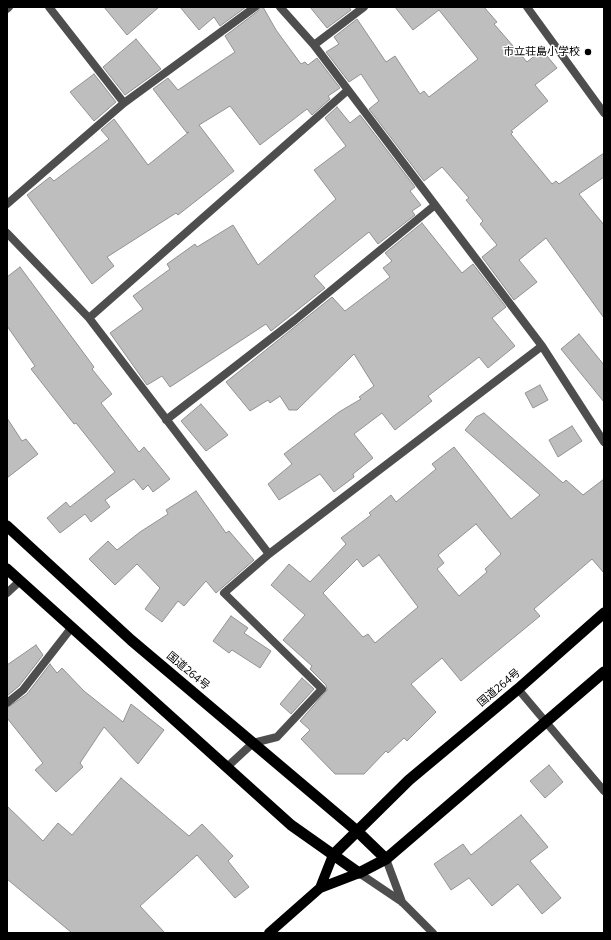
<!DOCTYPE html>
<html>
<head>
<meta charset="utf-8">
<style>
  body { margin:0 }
  #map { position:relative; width:611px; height:940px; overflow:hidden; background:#fff; font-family:"Open Sans",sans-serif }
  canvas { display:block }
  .frame { position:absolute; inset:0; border:8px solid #000; pointer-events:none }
</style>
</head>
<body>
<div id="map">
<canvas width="611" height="940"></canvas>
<div class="frame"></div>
</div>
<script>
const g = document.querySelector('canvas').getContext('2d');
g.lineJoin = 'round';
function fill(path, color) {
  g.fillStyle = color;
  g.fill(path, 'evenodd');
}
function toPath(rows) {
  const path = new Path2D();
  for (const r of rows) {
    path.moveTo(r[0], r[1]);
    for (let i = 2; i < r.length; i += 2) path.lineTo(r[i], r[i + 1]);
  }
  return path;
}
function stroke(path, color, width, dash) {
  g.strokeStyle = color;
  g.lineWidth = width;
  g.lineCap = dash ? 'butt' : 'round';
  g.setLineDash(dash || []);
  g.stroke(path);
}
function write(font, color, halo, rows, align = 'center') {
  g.font = font + ' "Open Sans","Noto Sans JP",sans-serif';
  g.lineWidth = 3;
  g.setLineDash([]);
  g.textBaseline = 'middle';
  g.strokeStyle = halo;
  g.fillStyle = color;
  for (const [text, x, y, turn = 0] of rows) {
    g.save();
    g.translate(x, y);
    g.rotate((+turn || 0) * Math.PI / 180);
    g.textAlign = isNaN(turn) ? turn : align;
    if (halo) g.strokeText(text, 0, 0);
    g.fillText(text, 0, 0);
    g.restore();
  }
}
const building = toPath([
  [104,7,159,7,127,35,104,7],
  [180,7,246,7,220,26,214,17,199,30,180,7],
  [260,7,263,7,276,30,301,64,305,62,308,65,317,58,340,88,328,96,330,99,312,115,307,109,260,145,230,106,199,125,234,171,178,215,176,213,107,257,114,266,92,284,27,195,50,177,54,181,109,139,101,130,114,119,148,165,189,132,187,133,153,89,168,78,178,90,235,52,225,36,258,11,260,7],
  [310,7,349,7,351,10,327,28,310,7],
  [395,7,484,7,497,22,494,24,527,62,542,50,557,68,535,85,548,101,511,131,513,132,511,134,552,184,556,181,559,184,604,153,604,177,579,194,604,225,604,318,546,238,519,260,537,282,514,300,482,257,497,245,480,224,483,221,466,200,469,198,442,167,424,181,369,109,379,101,361,74,349,82,326,52,339,44,334,37,357,19,386,62,395,56,420,94,424,91,429,97,478,59,439,10,413,30,395,7],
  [136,39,161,69,125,95,103,67,136,39],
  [94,74,116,102,94,121,70,92,94,74],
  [337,107,350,123,360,115,415,187,410,191,421,205,412,211,415,215,378,244,369,232,314,276,325,288,271,331,266,324,170,387,162,376,147,385,110,333,143,309,133,296,170,269,167,264,195,244,197,247,233,225,258,265,336,199,314,170,346,146,325,118,337,107],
  [422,223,462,273,473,264,506,307,492,318,515,346,488,368,479,357,428,396,432,401,395,430,382,413,354,434,373,458,353,474,354,477,334,492,320,474,279,500,268,484,292,464,284,454,339,412,361,399,359,397,374,386,354,354,297,410,289,410,280,396,270,403,268,400,250,411,226,382,332,297,345,311,390,277,383,268,392,261,385,253,422,223],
  [20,267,94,367,92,369,112,394,101,403,139,452,144,447,170,479,153,492,148,485,143,490,134,479,105,500,110,507,91,522,85,514,60,533,47,518,66,502,70,507,115,472,76,423,74,424,31,369,35,366,7,326,7,277,20,267],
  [579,334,604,365,604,402,561,349,579,334],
  [540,385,548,400,533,408,525,393,540,385],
  [201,404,228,435,206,451,181,421,201,404],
  [484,413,563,483,566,480,583,495,604,479,604,573,592,559,534,609,540,616,461,681,442,658,411,684,436,712,407,741,404,738,388,753,386,751,364,774,335,774,301,739,310,730,300,721,327,690,326,685,310,669,312,666,283,640,305,615,271,585,289,564,310,582,346,544,341,538,371,515,369,513,391,495,396,502,436,469,432,464,454,447,511,519,540,495,465,430,476,417,484,413],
  [476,524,501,554,485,569,487,572,459,596,437,569,444,563,438,555,476,524],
  [379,555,418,607,375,643,368,634,363,637,323,593,357,559,363,567,379,555],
  [7,418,22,441,26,439,38,454,7,478,7,418],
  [572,426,582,441,558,457,549,440,572,426],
  [196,491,226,533,229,531,254,560,216,593,206,581,184,606,178,601,162,622,145,609,160,588,137,564,115,585,89,559,108,541,117,550,140,532,168,514,166,510,196,491],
  [231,616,248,628,244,633,271,651,260,668,232,650,229,653,213,641,231,616],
  [36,645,43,655,19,686,7,696,7,665,36,645],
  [50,664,57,673,62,668,84,691,123,722,131,704,164,730,138,764,104,727,80,763,83,767,56,792,35,770,43,763,7,718,7,708,27,694,50,664],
  [302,678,314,689,291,714,280,704,302,678],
  [549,765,563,782,545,798,530,781,549,765],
  [121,778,189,836,202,824,233,856,228,861,249,887,235,898,197,855,140,906,165,933,72,933,7,879,7,806,43,841,58,823,72,835,121,778],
  [521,815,548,847,530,861,561,898,542,914,518,884,492,906,469,878,451,890,434,864,463,844,471,855,521,815]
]);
fill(building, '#bebebe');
stroke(building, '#929292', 1);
stroke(toPath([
  [49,7,124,103],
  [280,7,314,45,542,346,604,442],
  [527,7,604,113],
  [314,45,364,7],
  [7,204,124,103,255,7],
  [7,233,89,318,269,554],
  [89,318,348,90],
  [166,420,295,320,435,205],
  [7,593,20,581],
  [518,689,604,791],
  [7,703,23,690,72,627],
  [227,767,253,743,277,737,322,689,224,593,269,554,542,346]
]), '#4e4e4e', 8);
stroke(toPath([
  [7,9,9,7],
  [386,859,402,902],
  [359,873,402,902,433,933]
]), '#4e4e4e', 8);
stroke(toPath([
  [320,888,333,855],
  [269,933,320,888,359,873]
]), '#000', 10);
stroke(toPath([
  [7,526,131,640,357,831,386,859],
  [7,569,291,825,359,873,386,859,604,672],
  [333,855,409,780,518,689,604,613]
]), '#000', 11);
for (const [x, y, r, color] of [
  [588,52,4,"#000"]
]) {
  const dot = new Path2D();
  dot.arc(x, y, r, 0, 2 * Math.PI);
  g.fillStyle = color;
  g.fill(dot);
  stroke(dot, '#fff', 1.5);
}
write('11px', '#000', '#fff', [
  ["市立荘島小学校",580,52]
], 'right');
write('11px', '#000', '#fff', [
  ["国道264号",188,671,40],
  ["国道264号",499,688,-40]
]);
</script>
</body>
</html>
